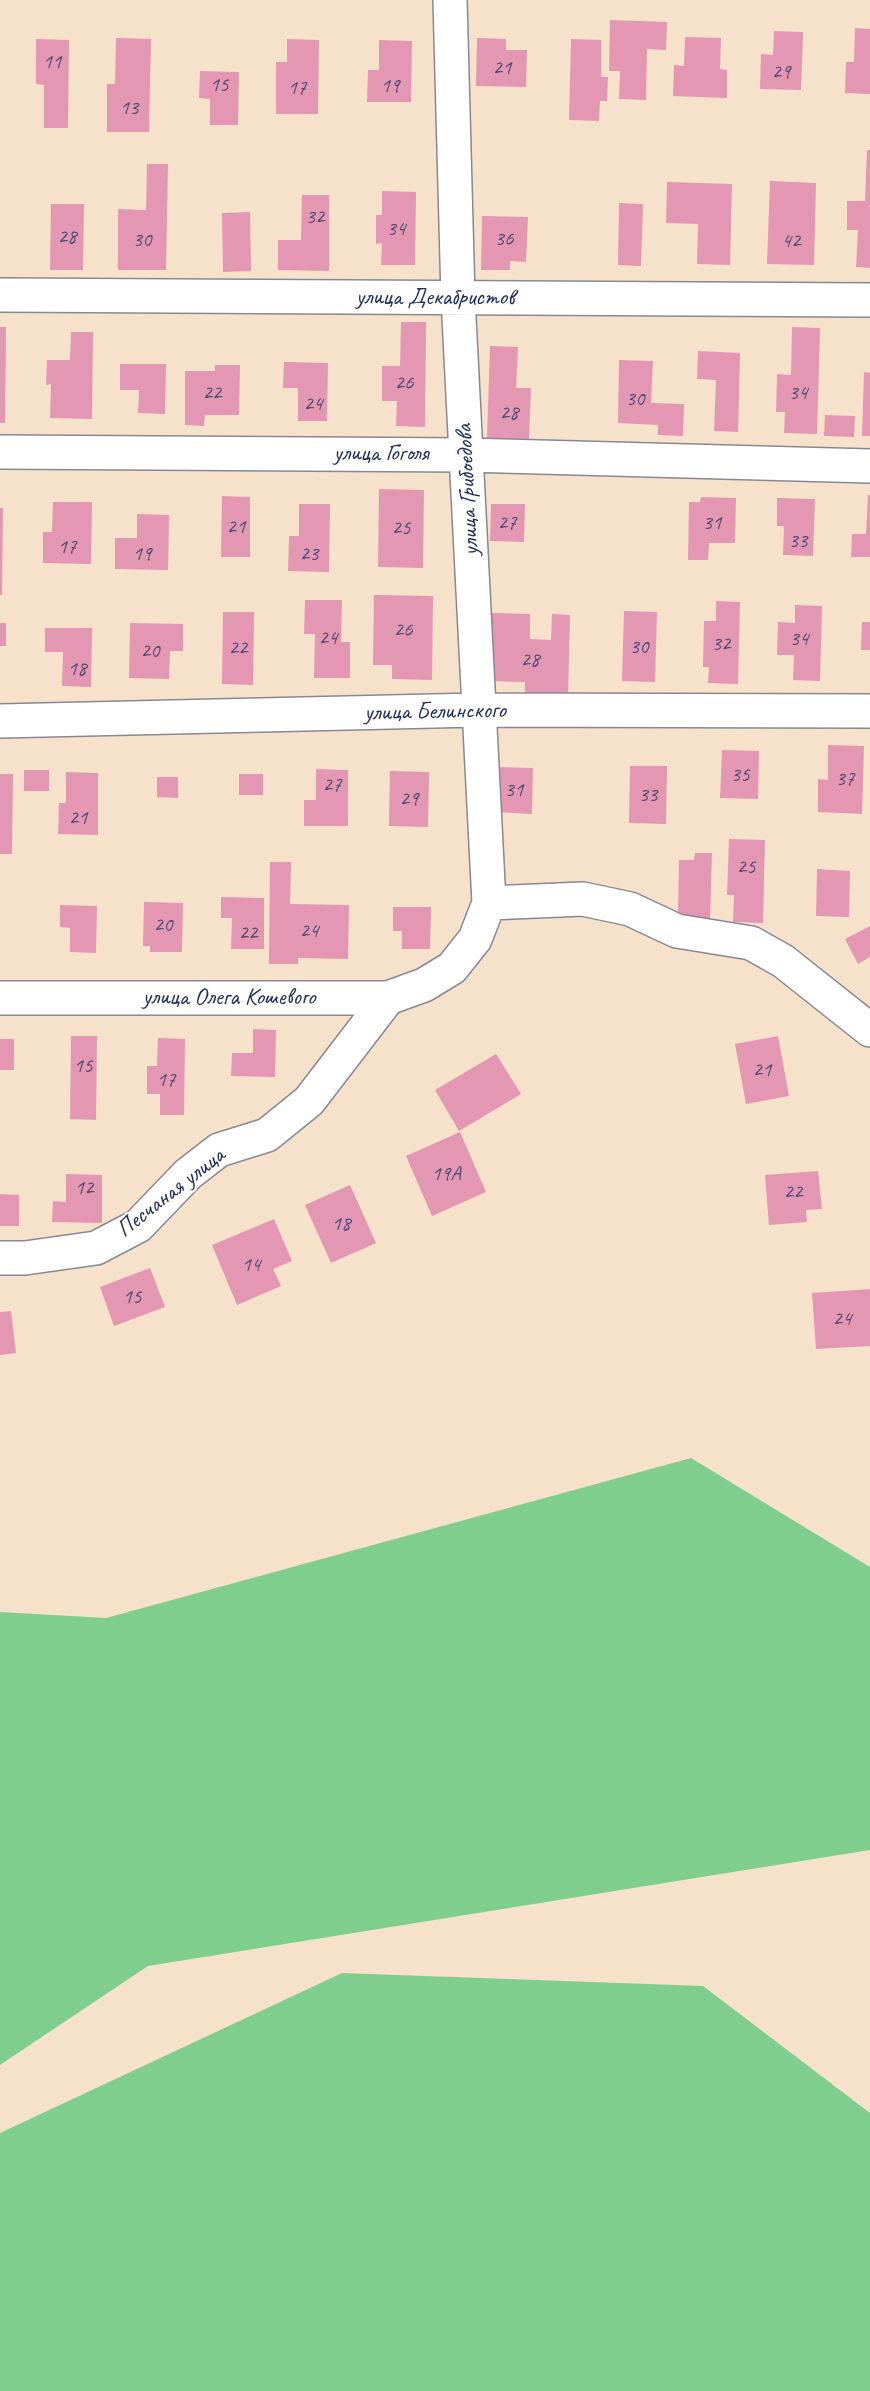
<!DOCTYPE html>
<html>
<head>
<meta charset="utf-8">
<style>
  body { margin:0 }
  canvas { display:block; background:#f6e2ca }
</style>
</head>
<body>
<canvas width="870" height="2391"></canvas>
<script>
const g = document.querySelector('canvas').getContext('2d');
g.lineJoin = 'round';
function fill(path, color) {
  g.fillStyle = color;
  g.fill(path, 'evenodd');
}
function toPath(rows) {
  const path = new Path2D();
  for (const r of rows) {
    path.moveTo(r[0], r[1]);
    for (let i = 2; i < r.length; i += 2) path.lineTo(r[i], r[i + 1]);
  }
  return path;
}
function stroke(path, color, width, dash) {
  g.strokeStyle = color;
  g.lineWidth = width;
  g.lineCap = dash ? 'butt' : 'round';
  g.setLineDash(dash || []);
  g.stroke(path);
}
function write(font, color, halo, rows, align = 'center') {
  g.font = font + ' Caveat,sans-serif';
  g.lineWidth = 4.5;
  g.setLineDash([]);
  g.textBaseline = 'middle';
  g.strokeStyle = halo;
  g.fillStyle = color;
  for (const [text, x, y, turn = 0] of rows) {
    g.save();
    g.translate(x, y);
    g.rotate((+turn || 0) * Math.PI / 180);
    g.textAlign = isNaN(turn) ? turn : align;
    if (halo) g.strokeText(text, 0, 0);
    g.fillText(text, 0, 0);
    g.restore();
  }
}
fill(toPath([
  [691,1458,870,1567,870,1850,148,1966,0,2065,0,1612,106,1618],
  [342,1973,703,1986,870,2113,870,2391,0,2391,0,2133]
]), '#80ce8d');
fill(toPath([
  [610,20,667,22,666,50,647,49,646,100,619,99,620,71,609,71],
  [855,28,870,29,870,94,845,93,846,62,854,62],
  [774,31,803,32,801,90,760,89,761,54,773,55],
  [685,37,721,38,720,69,727,70,727,98,673,96,674,65,684,66],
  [116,38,151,39,149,132,107,132,107,84,115,84],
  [477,38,506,39,506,50,527,50,526,87,476,86],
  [36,39,69,40,68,128,44,128,44,85,36,84],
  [287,39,319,40,318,114,276,114,276,62,287,62],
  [571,39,601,40,601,77,608,77,607,101,600,101,599,121,569,120],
  [379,40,412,41,411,102,367,102,368,70,379,70],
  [200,71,239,72,238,125,210,125,210,99,199,98],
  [867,150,870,150,870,268,856,267,858,230,847,230,847,201,865,201],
  [147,164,168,164,166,270,118,270,118,209,146,210],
  [770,181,816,183,814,265,767,264],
  [667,182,732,184,730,265,697,264,698,224,666,223],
  [382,191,416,192,415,265,381,265,382,243,376,244,376,215,382,215],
  [302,195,329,195,329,271,278,270,278,240,301,240],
  [619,203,643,204,641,266,618,265],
  [51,204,84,204,83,270,50,270],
  [250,212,251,271,223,272,222,213],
  [482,216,528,217,526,262,510,261,510,270,481,270],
  [401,322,426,322,425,427,396,426,397,401,382,401,382,366,400,366],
  [0,327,6,327,5,423,0,423],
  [792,327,820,328,817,434,784,433,785,412,776,412,777,374,791,375],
  [71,332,93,332,92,419,50,418,51,384,46,385,47,360,70,360],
  [490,346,518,347,516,388,531,388,529,439,487,438],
  [698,351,740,353,738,432,714,431,716,380,697,379],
  [619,360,653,361,651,403,684,404,683,436,658,435,658,425,618,423],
  [284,362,328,363,327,421,298,421,298,388,283,388],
  [120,364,166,364,165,414,138,413,139,390,120,390],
  [215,365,240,365,239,415,205,415,204,426,185,425,185,371,215,371],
  [864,372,870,373,870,436,862,436],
  [825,415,855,416,854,437,824,436],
  [379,489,424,490,423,568,378,567],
  [868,495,870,495,870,557,851,557,852,534,866,534],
  [222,496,250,497,250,557,221,557],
  [701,497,736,498,735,543,709,543,708,560,688,560,689,502,700,502],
  [777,498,815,499,813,556,783,555,784,526,777,526],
  [53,502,92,502,91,564,43,563,43,532,52,532],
  [299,504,330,504,329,572,288,571,289,536,299,536],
  [491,504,525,504,524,542,490,541],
  [0,508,3,508,2,595,0,595],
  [137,514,169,515,168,570,115,569,115,538,137,538],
  [374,595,433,596,432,680,392,679,392,665,373,665],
  [305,600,342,600,341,642,350,642,350,678,314,678,315,634,304,634],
  [716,601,740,602,738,684,708,683,709,667,703,667,704,621,716,621],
  [795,605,822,606,820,681,793,680,794,655,777,655,778,622,795,623],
  [624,611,657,612,655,682,622,681],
  [223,612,254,612,253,685,222,684],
  [491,613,530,614,530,639,551,640,552,614,570,615,568,695,525,694,525,682,489,681],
  [862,622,870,622,870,650,861,650],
  [0,623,6,623,6,646,0,646],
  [130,623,183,624,183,651,170,651,169,679,129,678],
  [45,628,92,628,91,687,62,686,63,652,45,652],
  [828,745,864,746,862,814,818,812,818,779,828,780],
  [722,750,759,751,758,799,720,798],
  [630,766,667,766,666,824,629,823],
  [496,767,533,768,532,814,495,812],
  [316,769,348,770,348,826,304,826,304,800,316,800],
  [24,770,49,770,49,791,24,791],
  [390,771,429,772,428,827,389,826],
  [66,772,98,773,98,835,58,834,59,803,66,803],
  [0,774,13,774,12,854,0,854],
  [239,774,263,774,263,795,239,795],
  [157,777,178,777,178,798,157,797],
  [729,839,765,840,763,923,733,922,734,895,727,895],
  [695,853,712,853,710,919,678,918,679,860,694,860],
  [270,862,291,862,290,904,349,905,348,959,298,958,298,964,269,964],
  [817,869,850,871,849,917,816,916],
  [221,897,264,898,264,949,231,949,232,918,221,918],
  [144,902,183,903,182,952,150,952,150,946,143,946],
  [60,905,97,906,96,953,70,952,70,928,60,927],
  [393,907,431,907,430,949,402,949,402,931,393,931],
  [870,926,870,957,858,964,845,939],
  [253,1029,276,1030,275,1077,231,1076,232,1053,253,1053],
  [71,1036,97,1036,96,1120,70,1119],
  [778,1036,789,1096,746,1104,735,1044],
  [158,1038,185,1039,184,1115,160,1115,160,1094,147,1094,147,1066,157,1066],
  [0,1039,14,1039,14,1070,0,1070],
  [496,1054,521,1094,459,1131,435,1090],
  [460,1132,486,1192,432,1216,406,1156],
  [818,1171,822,1209,806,1210,807,1222,769,1225,765,1175],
  [66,1174,102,1175,102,1223,52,1222,53,1201,66,1202],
  [350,1185,376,1243,331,1263,305,1205],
  [0,1194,19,1195,19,1226,0,1226],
  [274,1219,292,1261,273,1269,281,1286,237,1305,212,1245],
  [150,1268,165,1307,114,1326,100,1287],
  [870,1289,870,1346,816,1349,812,1293],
  [11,1311,16,1353,0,1355,0,1312]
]), '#e397b2');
const minor = toPath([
  [0,295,870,300],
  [0,452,466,455,870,466],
  [0,721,477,710,870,711],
  [489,903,583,899,630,909,677,931,751,943,783,961,870,1030],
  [0,998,388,998,424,985,452,968,475,939,489,903,458,298,450,0],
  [0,1258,25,1258,96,1248,138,1226,188,1174,219,1150,267,1135,309,1101,388,998]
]);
stroke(minor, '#888894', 36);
stroke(minor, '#fff', 33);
write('21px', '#4d4973', null, [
  ["11",52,62],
  ["21",502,68],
  ["29",781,72],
  ["15",219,85],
  ["19",390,86],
  ["17",297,88],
  ["13",129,108],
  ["32",315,217],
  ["34",396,229],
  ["28",67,237],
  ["36",504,239],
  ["30",142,240],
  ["42",791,241],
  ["26",404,383],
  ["22",212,393],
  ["34",798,393],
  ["30",635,399],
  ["24",313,404],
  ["28",509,413],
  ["27",507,523],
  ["31",712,523],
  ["21",236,527],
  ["25",401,528],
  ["33",798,541],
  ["17",67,547],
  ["19",142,554],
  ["23",309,554],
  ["26",403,630],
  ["24",328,638],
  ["34",799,639],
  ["32",721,644],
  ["30",639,647],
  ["22",238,648],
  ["20",150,651],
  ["28",530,660],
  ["18",77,669],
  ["35",740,775],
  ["37",845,779],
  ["27",332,785],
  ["31",514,790],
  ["33",648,795],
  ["29",409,799],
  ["21",78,818],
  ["25",746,867],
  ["20",163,925],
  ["24",309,931],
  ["22",248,933],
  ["15",83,1066],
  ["21",762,1070],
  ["17",166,1080],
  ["19А",446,1174],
  ["12",84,1188],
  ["22",793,1192],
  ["18",341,1224],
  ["14",251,1265],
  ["15",132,1297],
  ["24",842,1319]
]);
write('24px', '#1b2f5e', '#fdfcf7', [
  ["улица Декабристов",435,298],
  ["улица Гоголя",381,454],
  ["улица Грибоедова",468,490,-93],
  ["улица Белинского",435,712,-1],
  ["улица Олега Кошевого",229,998],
  ["Песчаная улица",171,1193,-38]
]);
</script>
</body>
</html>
